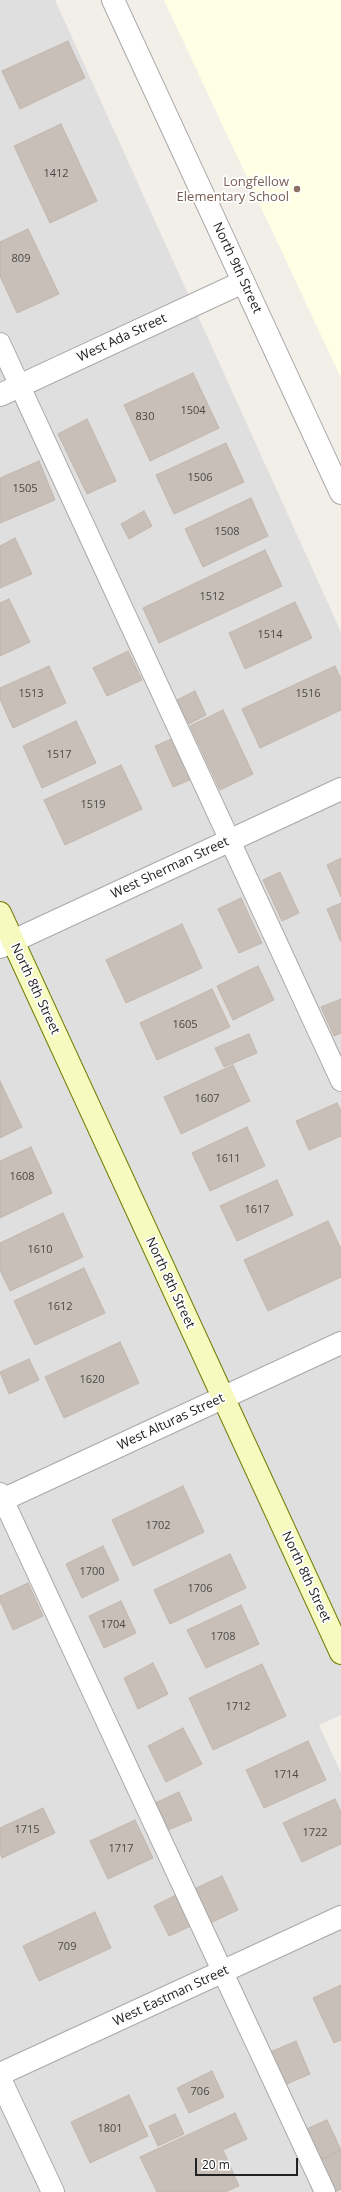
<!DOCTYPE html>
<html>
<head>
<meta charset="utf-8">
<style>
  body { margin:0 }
  #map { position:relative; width:341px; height:2192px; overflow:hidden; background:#f2efe9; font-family:"Open Sans",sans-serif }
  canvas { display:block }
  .scale { position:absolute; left:195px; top:2158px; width:103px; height:18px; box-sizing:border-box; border:2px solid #222; border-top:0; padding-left:5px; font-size:12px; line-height:14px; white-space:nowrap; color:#222; -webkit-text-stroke:3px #fff; paint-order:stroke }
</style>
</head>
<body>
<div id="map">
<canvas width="341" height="2192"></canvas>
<div class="scale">20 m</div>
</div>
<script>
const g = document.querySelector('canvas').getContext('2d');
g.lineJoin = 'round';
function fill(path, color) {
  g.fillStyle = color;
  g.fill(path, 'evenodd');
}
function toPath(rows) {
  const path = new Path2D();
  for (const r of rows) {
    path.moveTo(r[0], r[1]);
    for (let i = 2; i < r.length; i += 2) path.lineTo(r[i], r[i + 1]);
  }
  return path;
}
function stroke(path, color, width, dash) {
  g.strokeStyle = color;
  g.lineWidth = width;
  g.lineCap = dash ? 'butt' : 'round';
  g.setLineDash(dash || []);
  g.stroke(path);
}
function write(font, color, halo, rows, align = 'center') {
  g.font = font + ' "Open Sans",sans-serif';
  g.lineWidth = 3.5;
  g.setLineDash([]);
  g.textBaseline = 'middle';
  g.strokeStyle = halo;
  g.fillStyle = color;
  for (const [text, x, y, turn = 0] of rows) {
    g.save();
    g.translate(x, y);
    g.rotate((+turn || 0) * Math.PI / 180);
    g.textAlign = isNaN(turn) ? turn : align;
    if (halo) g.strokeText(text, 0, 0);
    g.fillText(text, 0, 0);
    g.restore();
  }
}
fill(toPath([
  [0,0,55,0,341,632,341,1715,319,1725,341,1773,341,2192,0,2192]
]), '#e0dfdf');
fill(toPath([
  [164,0,341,0,341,378]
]), '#ffffe5');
const building = toPath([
  [68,41,85,78,20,109,2,71,68,41],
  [61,124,97,201,50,223,14,146,61,124],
  [28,229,59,294,17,313,0,276,0,242,28,229],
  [193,373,219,428,150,461,124,405,193,373],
  [87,419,116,481,87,494,58,434,87,419],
  [226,443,244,482,174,514,156,475,226,443],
  [39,461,55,500,0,523,0,478,39,461],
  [251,498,268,536,203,567,185,529,251,498],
  [144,511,152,526,129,539,121,524,144,511],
  [15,538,32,574,0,588,0,546,15,538],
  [265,550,282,586,159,643,143,608,265,550],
  [9,599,30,642,0,656,0,603,9,599],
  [295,602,312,638,245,669,229,633,295,602],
  [128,651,142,680,107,696,93,668,128,651],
  [49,666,66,703,13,728,0,699,0,688,49,666],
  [335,666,341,679,341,710,260,748,242,709,335,666],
  [195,691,206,715,189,724,177,700,195,691],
  [223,710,253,774,220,790,190,726,223,710],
  [76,721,96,763,42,788,23,746,76,721],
  [174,738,192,779,173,787,155,746,174,738],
  [121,765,142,809,65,845,44,800,121,765],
  [341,858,341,897,327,865,341,858],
  [280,872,299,913,282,921,263,880,280,872],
  [241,898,262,943,239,953,218,909,241,898],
  [341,903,341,942,327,909,341,903],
  [182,924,202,968,126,1003,106,960,182,924],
  [258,966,274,1000,233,1020,217,986,258,966],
  [212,989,230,1027,157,1060,140,1023,212,989],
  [341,999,341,1033,334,1036,321,1007,341,999],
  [249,1034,257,1053,224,1067,215,1048,249,1034],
  [233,1065,250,1101,181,1134,164,1097,233,1065],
  [0,1081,22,1127,0,1138,0,1081],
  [337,1103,341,1111,341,1136,309,1150,296,1121,337,1103],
  [247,1127,265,1166,210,1191,192,1153,247,1127],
  [31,1147,52,1193,0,1218,0,1161,31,1147],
  [277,1180,293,1215,237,1241,220,1206,277,1180],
  [63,1213,83,1257,10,1291,0,1270,0,1243,63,1213],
  [328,1221,341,1249,341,1277,268,1311,244,1260,328,1221],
  [84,1268,105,1313,35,1345,14,1301,84,1268],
  [120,1342,139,1383,64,1418,45,1377,120,1342],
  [29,1359,39,1380,9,1394,0,1372,29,1359],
  [183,1486,204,1532,133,1566,112,1520,183,1486],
  [103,1546,119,1580,82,1598,66,1564,103,1546],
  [230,1554,246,1588,170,1624,154,1590,230,1554],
  [28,1583,43,1616,13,1630,0,1601,0,1596,28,1583],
  [121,1601,136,1633,104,1648,89,1616,121,1601],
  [241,1605,259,1644,206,1668,187,1630,241,1605],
  [153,1663,168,1694,138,1709,124,1678,153,1663],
  [262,1664,286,1716,213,1750,189,1698,262,1664],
  [183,1728,202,1764,166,1782,148,1746,183,1728],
  [308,1741,326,1780,264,1808,246,1770,308,1741],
  [179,1792,192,1820,168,1830,155,1803,179,1792],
  [335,1799,341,1812,341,1844,302,1862,283,1823,335,1799],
  [43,1808,55,1833,2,1858,0,1853,0,1828,43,1808],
  [135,1820,153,1858,108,1879,90,1841,135,1820],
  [222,1876,238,1910,208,1924,192,1890,222,1876],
  [176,1895,191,1926,169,1936,154,1906,176,1895],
  [95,1912,111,1948,39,1981,23,1946,95,1912],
  [341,1985,341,2040,334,2043,313,1998,341,1985],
  [296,2041,310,2074,282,2086,268,2053,296,2041],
  [212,2071,224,2097,189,2113,177,2088,212,2071],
  [129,2095,148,2136,90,2163,71,2122,129,2095],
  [235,2113,247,2139,223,2150,239,2186,225,2192,157,2192,140,2157,235,2113],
  [175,2114,184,2134,158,2146,149,2126,175,2114],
  [327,2120,341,2150,318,2161,304,2130,327,2120],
  [341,2150,341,2189,335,2192,318,2161,341,2150]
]);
fill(building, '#c7bfb8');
stroke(building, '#c4b6ab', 1);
const lane = toPath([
  [0,343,341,1081],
  [0,1493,325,2192]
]);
const street = toPath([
  [113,0,341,493],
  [0,395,243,282],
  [0,947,341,789],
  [0,1501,341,1343],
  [0,2074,341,1917],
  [0,2079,53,2192]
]);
const secondary = toPath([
  [0,913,341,1653]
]);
stroke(lane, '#a9a9a9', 22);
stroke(street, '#a9a9a9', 24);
stroke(secondary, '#707d05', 24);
stroke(lane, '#fff', 20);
stroke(street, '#fff', 22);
stroke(secondary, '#f7fabf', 22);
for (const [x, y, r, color] of [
  [297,189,4,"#8d6e63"]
]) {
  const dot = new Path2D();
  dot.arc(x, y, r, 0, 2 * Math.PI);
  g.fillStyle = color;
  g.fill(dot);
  stroke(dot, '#fff', 1.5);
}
write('11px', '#4b4948', null, [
  ["1412",56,174],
  ["809",21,259],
  ["1504",193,411],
  ["830",145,417],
  ["1506",200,478],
  ["1505",25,489],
  ["1508",227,532],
  ["1512",212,597],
  ["1514",270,635],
  ["1513",31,694],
  ["1516",308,694],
  ["1517",59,755],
  ["1519",93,805],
  ["1605",185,1025],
  ["1607",207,1099],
  ["1611",228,1159],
  ["1608",22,1177],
  ["1617",257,1210],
  ["1610",40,1250],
  ["1612",60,1307],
  ["1620",92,1380],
  ["1702",158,1526],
  ["1700",92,1572],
  ["1706",200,1589],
  ["1704",113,1625],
  ["1708",223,1637],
  ["1712",238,1707],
  ["1714",286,1775],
  ["1715",27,1830],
  ["1722",315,1833],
  ["1717",121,1849],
  ["709",67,1947],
  ["706",200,2092],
  ["1801",110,2129]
]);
write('13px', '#785e54', '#fff', [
  ["Longfellow",289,182],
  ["Elementary School",289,197]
], 'right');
write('13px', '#222', '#fff', [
  ["North 9th Street",237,268,65],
  ["West Ada Street",122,338,-25],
  ["West Sherman Street",170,868,-25],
  ["North 8th Street",35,989,65],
  ["North 8th Street",170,1283,65],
  ["West Alturas Street",171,1422,-25],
  ["North 8th Street",306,1577,65],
  ["West Eastman Street",171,1996,-25]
]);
</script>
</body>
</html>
